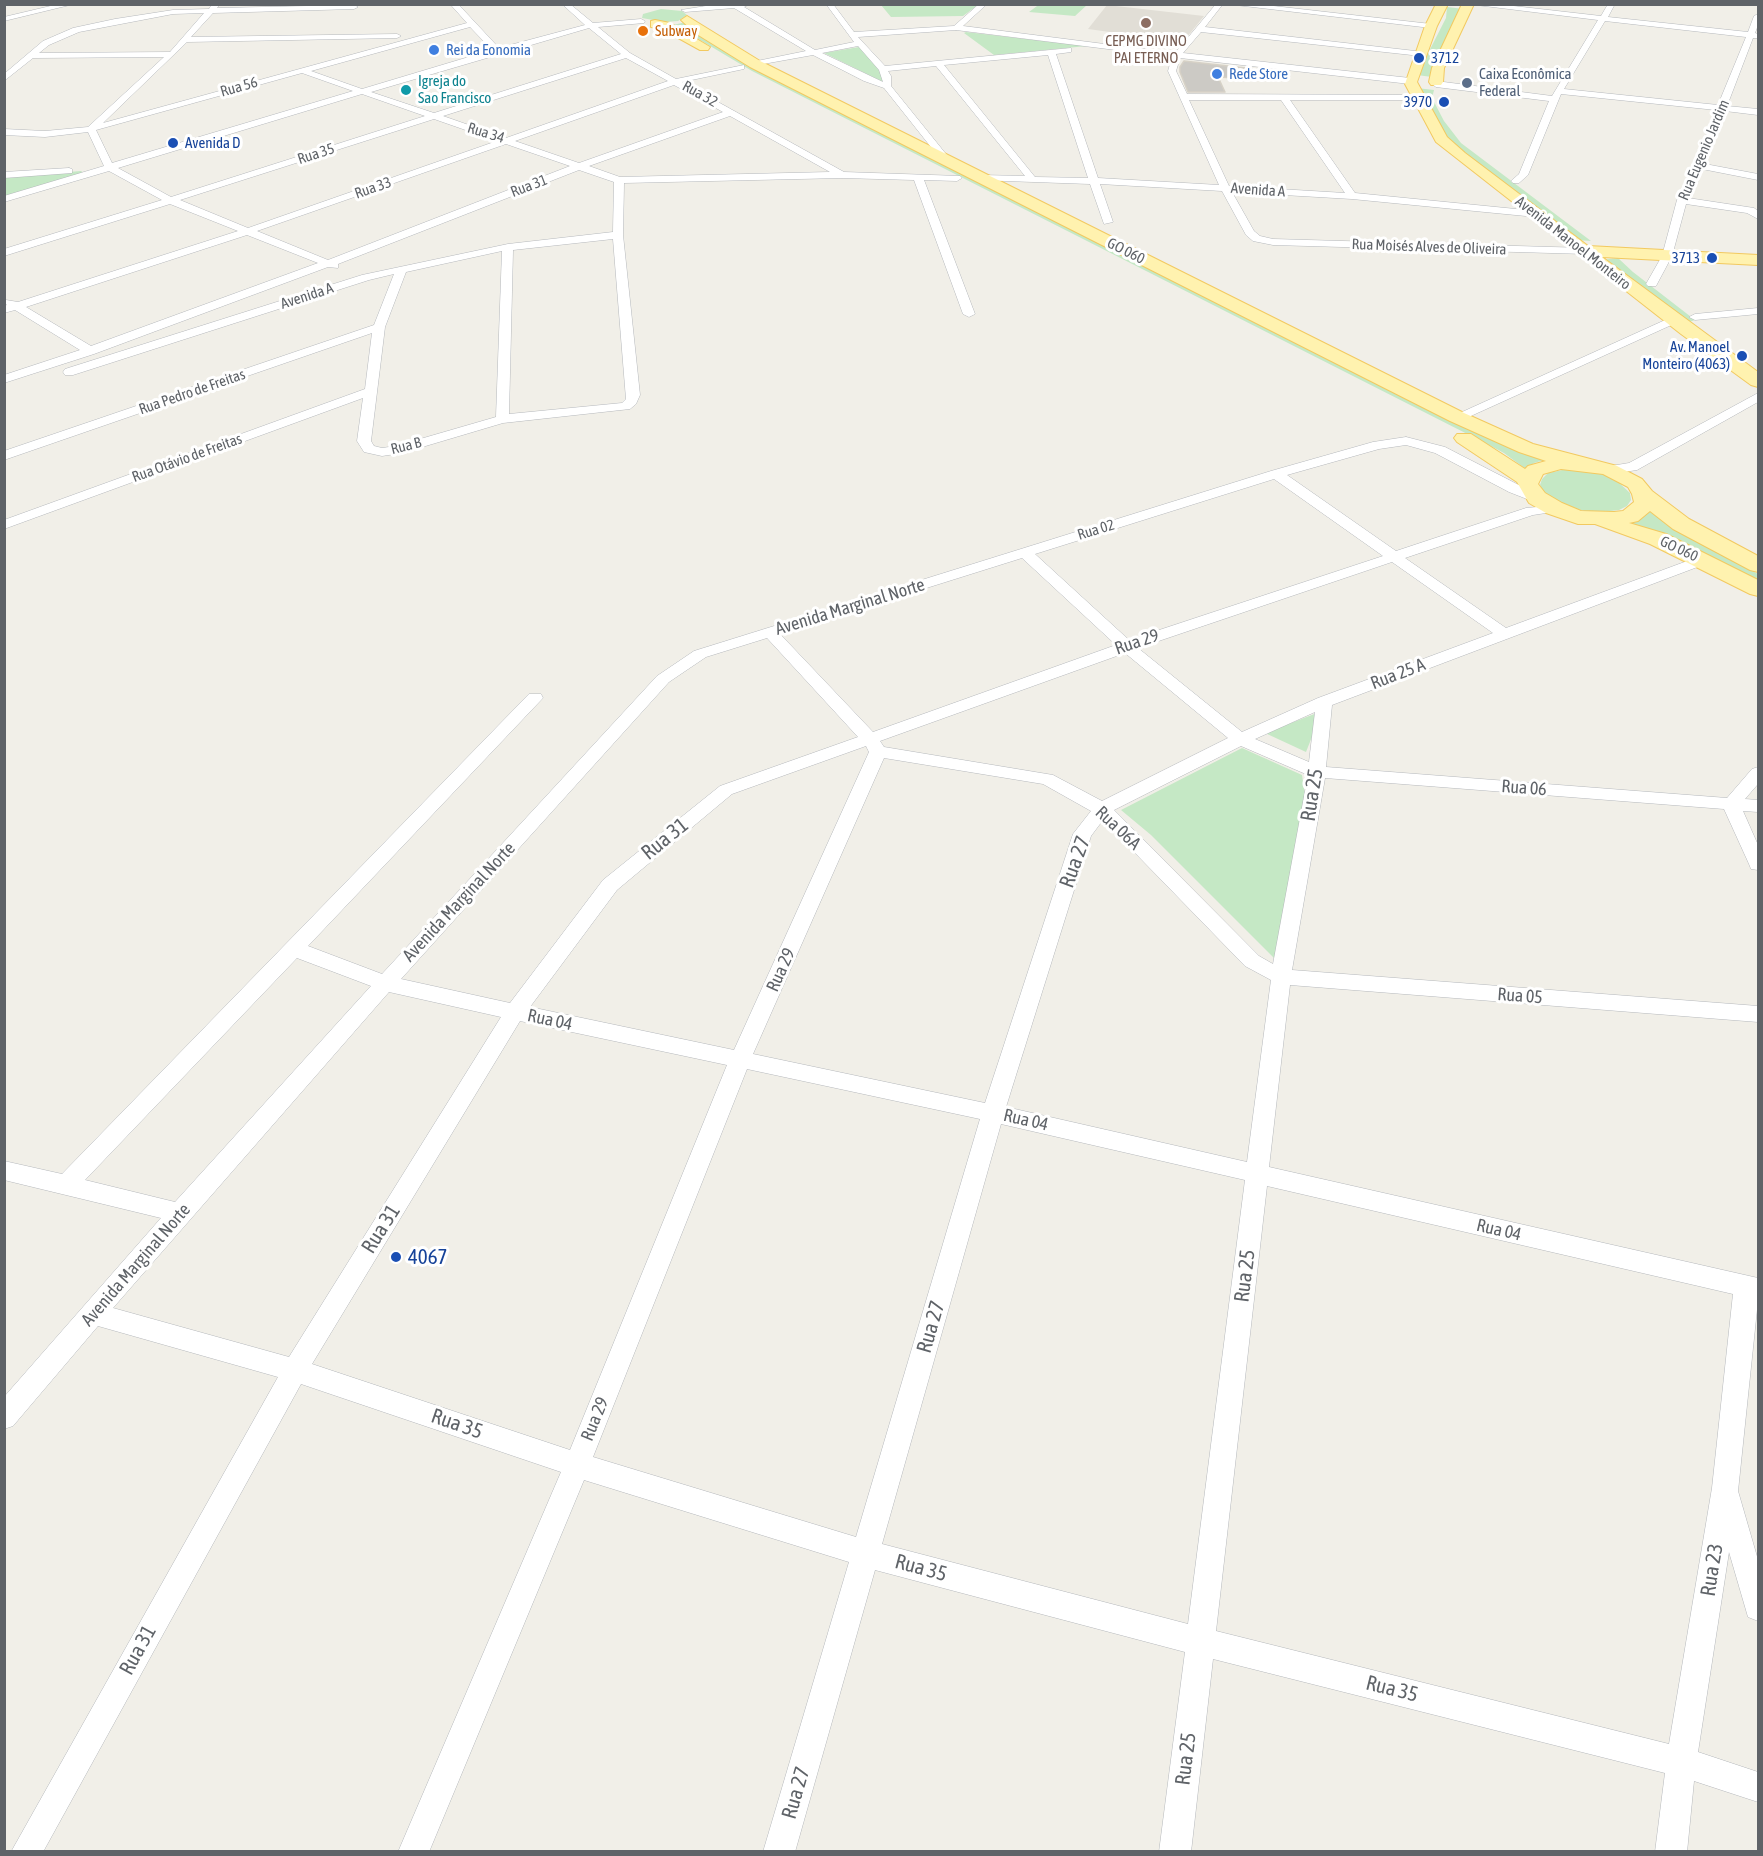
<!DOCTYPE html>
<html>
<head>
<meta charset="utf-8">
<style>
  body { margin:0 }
  #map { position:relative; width:1763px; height:1856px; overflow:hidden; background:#f1efe8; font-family:"Asap Condensed",sans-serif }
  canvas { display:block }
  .frame { position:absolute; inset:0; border:6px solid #5f6368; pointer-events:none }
</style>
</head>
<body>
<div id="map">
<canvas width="1763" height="1856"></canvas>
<div class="frame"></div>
</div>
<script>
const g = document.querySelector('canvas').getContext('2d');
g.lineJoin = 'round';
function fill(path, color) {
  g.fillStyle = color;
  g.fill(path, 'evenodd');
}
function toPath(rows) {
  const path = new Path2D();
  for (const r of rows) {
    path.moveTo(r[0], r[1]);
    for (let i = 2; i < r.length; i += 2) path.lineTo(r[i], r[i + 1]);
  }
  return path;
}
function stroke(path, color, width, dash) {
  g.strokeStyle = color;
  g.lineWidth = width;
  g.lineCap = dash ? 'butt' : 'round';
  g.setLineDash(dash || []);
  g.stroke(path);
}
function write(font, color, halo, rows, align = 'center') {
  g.font = font + ' "Asap Condensed",sans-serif';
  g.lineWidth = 6;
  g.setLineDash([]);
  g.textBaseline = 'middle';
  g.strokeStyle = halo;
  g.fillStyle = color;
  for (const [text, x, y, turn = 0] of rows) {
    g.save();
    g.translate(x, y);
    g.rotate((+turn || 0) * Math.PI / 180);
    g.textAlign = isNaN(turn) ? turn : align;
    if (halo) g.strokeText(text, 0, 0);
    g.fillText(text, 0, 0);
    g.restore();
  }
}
fill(toPath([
  [1107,5,1204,16,1183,42,1088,29]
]), '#e1ded6');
fill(toPath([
  [881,5,978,5,963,16,891,17],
  [1027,5,1087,5,1075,16,1029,12,1037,6],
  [1447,7,1464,9,1432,77,1417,75,1421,73,1421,67,1446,18],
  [661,9,682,11,687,15,678,21,664,22,642,18,643,14],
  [686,22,689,29,714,45,1489,438,1544,460,1534,463,1527,470,1504,453,1487,444,752,71,685,31,669,26],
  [966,32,1087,46,994,55,964,33],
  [859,47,881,71,883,82,824,53],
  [1416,88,1434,90,1432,98,1444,121,1461,143,1591,241,1577,240,1446,139],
  [81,171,84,173,5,197,5,177],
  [1618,258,1633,272,1695,320,1689,322,1601,260],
  [1572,468,1602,474,1615,479,1630,493,1631,500,1627,506,1619,510,1593,513,1565,506,1544,493,1540,485,1542,479,1548,473],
  [1648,504,1672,527,1758,574,1758,581,1664,534,1621,520],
  [1317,713,1317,724,1306,752,1265,733],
  [1242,748,1302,775,1305,795,1277,961,1151,835,1121,810]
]), '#c5e8c5');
const building = toPath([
  [1184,61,1254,69,1253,79,1218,77,1225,92,1188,92,1180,72,1180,67,1184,61]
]);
fill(building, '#cccac5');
stroke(building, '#d6d1c6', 1.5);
const minor = toPath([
  [59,4,74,4,4,21,4,17,59,4],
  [212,4,220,4,217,8,354,5,358,7,354,9,213,13,191,37,397,34,401,36,397,38,187,42,103,123,467,23,450,4,458,4,499,48,585,25,562,4,570,4,593,23,641,19,645,21,644,23,598,27,630,53,676,79,744,65,744,69,682,82,844,172,960,176,962,178,957,181,924,180,975,314,969,317,963,314,914,180,842,178,624,183,623,235,640,395,636,404,630,409,503,423,402,453,382,456,364,452,357,441,363,398,4,529,4,520,365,389,372,333,4,460,4,451,374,325,394,274,369,280,73,375,65,375,63,372,65,369,362,275,508,244,613,232,614,182,579,170,338,264,338,268,328,267,94,354,4,383,4,375,80,350,15,310,4,313,4,306,7,305,4,302,6,300,18,302,238,231,170,204,4,256,4,249,162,200,109,171,4,202,4,196,104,166,88,132,45,137,4,135,4,129,45,131,88,127,164,57,33,58,4,81,4,74,43,41,73,28,115,19,173,10,209,9,212,4],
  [204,13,170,52,39,53,49,45,79,32,173,14,204,13],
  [470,27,492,50,362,89,311,71,470,27],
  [589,28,621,54,434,113,371,92,589,28],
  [626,58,668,81,506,138,443,116,626,58],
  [302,73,353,91,112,163,96,130,302,73],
  [674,85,723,112,579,163,515,141,674,85],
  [362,94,425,116,171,197,118,168,362,94],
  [730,116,830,172,620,177,589,166,730,116],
  [434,119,497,141,248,228,180,200,434,119],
  [506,144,570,166,328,260,257,231,506,144],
  [247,235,318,263,91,346,26,307,247,235],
  [613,239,626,399,622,403,509,414,513,250,613,239],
  [502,251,496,417,396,446,382,448,374,446,371,441,385,327,406,272,502,251],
  [718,4,750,4,744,7,815,50,854,42,826,4,833,4,854,32,954,26,979,4,987,4,963,26,1175,53,1216,4,1223,4,1205,27,1424,52,1425,54,1421,56,1201,32,1183,53,1410,78,1414,81,1410,84,1180,58,1176,71,1187,94,1421,95,1421,99,1418,100,1290,100,1355,193,1536,211,1541,214,1536,217,1352,199,1232,192,1254,231,1260,236,1273,239,1586,248,1591,251,1586,254,1273,245,1253,241,1246,235,1222,191,1100,184,1113,222,1104,224,1090,184,977,180,975,178,980,175,1025,176,936,66,888,71,891,76,891,86,950,159,945,162,942,161,884,88,864,81,813,55,752,66,752,62,806,51,734,8,685,12,681,10,718,4],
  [956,30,1172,57,1168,71,1219,185,1098,178,1056,54,1071,52,1071,48,885,66,858,37,956,30],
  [858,46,879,70,883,82,822,53,858,46],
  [1048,55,1088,178,1035,177,944,65,1048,55],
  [1189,100,1281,100,1345,193,1229,186,1189,100],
  [1227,4,1256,4,1431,24,1435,26,1431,28,1227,4],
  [1468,4,1496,4,1601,16,1608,4,1615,4,1608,17,1748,32,1754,16,1758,14,1758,25,1755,33,1758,34,1758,38,1753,38,1727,106,1758,109,1758,115,1725,111,1705,164,1758,174,1758,180,1702,169,1688,198,1754,208,1758,211,1758,219,1747,213,1686,204,1672,256,1656,286,1648,286,1646,284,1662,256,1677,200,1694,166,1716,110,1561,94,1528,175,1519,183,1513,183,1511,181,1519,174,1549,101,1436,87,1432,84,1436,81,1552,96,1598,20,1468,4],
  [1605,21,1746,37,1718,105,1564,89,1605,21],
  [69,168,72,169,72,173,4,178,4,172,69,168],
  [1758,308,1758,314,1695,320,1689,317,1695,314,1758,308],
  [1674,316,1680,320,1678,322,1462,420,1457,421,1451,417,1674,316],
  [1758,393,1758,402,1637,470,1610,474,1603,470,1605,467,1629,463,1758,393],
  [1406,437,1445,447,1544,498,1542,501,1532,501,1509,492,1435,453,1406,445,1379,449,1287,475,1396,551,1526,508,1559,505,1561,508,1559,511,1533,515,1405,558,1506,628,1698,557,1703,556,1710,560,1708,563,1332,705,1326,767,1727,798,1752,769,1758,767,1758,784,1745,799,1758,800,1758,812,1743,811,1758,845,1758,870,1751,869,1749,864,1724,809,1325,778,1292,970,1758,1006,1758,1022,1290,985,1269,1167,1758,1278,1758,1300,1738,1491,1758,1560,1758,1621,1748,1617,1729,1552,1698,1752,1758,1772,1758,1802,1694,1781,1687,1852,1655,1852,1665,1773,1213,1659,1191,1852,1159,1852,1185,1652,875,1570,795,1852,763,1852,849,1562,584,1480,429,1852,398,1852,561,1472,301,1384,43,1852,11,1852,278,1377,98,1326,13,1426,4,1429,4,1397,161,1218,4,1180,4,1161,62,1174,529,694,541,694,543,698,308,946,382,974,657,676,694,651,1271,471,1373,442,1406,437],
  [1274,479,1383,556,1129,640,1035,554,1274,479],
  [1022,558,1116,645,873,732,780,634,1022,558],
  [1392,562,1493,633,1318,698,1242,732,1138,648,1392,562],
  [767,638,858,737,720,786,603,880,510,1003,401,979,669,682,706,657,767,638],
  [1125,653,1228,738,1102,801,1053,775,884,747,880,741,1125,653],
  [1315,712,1309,762,1255,739,1315,712],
  [866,746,869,752,734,1050,530,1007,617,890,732,794,866,746],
  [1241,746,1308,775,1273,964,1259,956,1114,810,1241,746],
  [884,758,1043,784,1091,811,1073,834,985,1103,753,1054,884,758],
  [1103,820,1245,966,1271,980,1247,1162,1006,1107,1091,836,1103,820],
  [297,958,371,986,175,1202,85,1180,297,958],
  [389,992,501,1017,289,1357,113,1308,389,992],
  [520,1021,727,1065,570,1450,312,1364,520,1021],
  [747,1069,980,1119,856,1537,593,1457,747,1069],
  [1001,1124,1245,1180,1188,1624,882,1544,1001,1124],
  [1267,1186,1733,1294,1712,1488,1669,1744,1216,1631,1267,1186]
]);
const primary = toPath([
  [1436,4,1448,4,1437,26,1417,82,1447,137,1465,153,1588,246,1758,255,1758,265,1602,257,1758,372,1758,387,1751,385,1681,334,1436,142,1405,84,1425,26,1436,4],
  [1462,4,1474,4,1444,68,1443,82,1441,85,1431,85,1429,82,1432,68,1462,4],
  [687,16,760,61,1464,413,1533,444,1617,466,1642,479,1652,491,1689,519,1758,556,1758,572,1750,570,1673,529,1650,511,1638,521,1629,523,1666,534,1758,580,1758,596,1750,594,1650,544,1595,524,1578,524,1546,513,1529,503,1517,482,1457,442,1454,438,1457,434,1471,434,1525,469,1528,466,1546,461,1519,452,1450,421,750,67,695,33,681,20,687,16],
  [1561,469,1603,474,1628,487,1632,494,1634,502,1623,511,1614,512,1581,511,1562,503,1545,493,1538,484,1543,474,1561,469],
  [655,20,670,23,710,47,708,50,700,50,662,29,651,27,651,21,655,20]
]);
stroke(minor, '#b5b8bc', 1);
stroke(primary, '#f2c960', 2);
fill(minor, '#fff');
fill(primary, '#fff2af');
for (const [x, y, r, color] of [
  [1146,23,6,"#8d6e63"],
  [643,31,6,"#e8710a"],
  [434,50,6,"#3f7fe0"],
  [1419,58,6,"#1a4fb4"],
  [1217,74,6,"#3f7fe0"],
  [1467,83,6,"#5c6f8a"],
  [406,90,6,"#0f9aa8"],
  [1444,102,6,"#1a4fb4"],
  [173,143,6,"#1a4fb4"],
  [1712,258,6,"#1a4fb4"],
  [1742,356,6,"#1a4fb4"],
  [396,1257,6,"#1a4fb4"]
]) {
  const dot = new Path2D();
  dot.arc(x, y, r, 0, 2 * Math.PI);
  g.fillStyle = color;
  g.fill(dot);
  stroke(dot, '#fff', 2);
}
write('15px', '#c56008', '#fff', [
  ["Subway",655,31]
], 'left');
write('15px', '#785e54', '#fff', [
  ["CEPMG DIVINO",1146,41],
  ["PAI ETERNO",1146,58]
]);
write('15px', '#366cbe', '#fff', [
  ["Rei da Eonomia",446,50],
  ["Rede Store",1229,74]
], 'left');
write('15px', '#164399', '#fff', [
  ["3712",1431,58,"left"],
  ["3970",1432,102],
  ["Avenida D",185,143,"left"],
  ["3713",1700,258],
  ["Av. Manoel",1730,347],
  ["Monteiro (4063)",1730,364]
], 'right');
write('15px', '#4e5e75', '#fff', [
  ["Caixa Econômica",1479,74],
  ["Federal",1479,91]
], 'left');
write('15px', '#0d838f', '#fff', [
  ["Igreja do",418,81],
  ["Sao Francisco",418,98]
], 'left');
write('15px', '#5f6368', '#fff', [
  ["Rua 56",239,87,-16],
  ["Rua 32",700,94,29],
  ["Rua 34",486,133,17],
  ["Rua Eugenio Jardim",1704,150,-67],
  ["Rua 35",316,154,-18],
  ["Rua 31",529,186,-21],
  ["Rua 33",373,188,-19],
  ["Avenida A",1258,190,4],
  ["Avenida Manoel Monteiro",1573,243,38],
  ["Rua Moisés Alves de Oliveira",1429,247,2],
  ["GO 060",1126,251,27],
  ["Avenida A",307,296,-18],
  ["Rua Pedro de Freitas",192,392,-19],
  ["Rua B",406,446,-14],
  ["Rua Otávio de Freitas",187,458,-20],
  ["Rua 02",1096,530,-17],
  ["GO 060",1679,549,25]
]);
write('18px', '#5f6368', '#fff', [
  ["Avenida Marginal Norte",850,607,-17],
  ["Rua 29",1137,642,-19],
  ["Rua 25 A",1398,674,-21],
  ["Rua 06",1524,788,4],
  ["Rua 06A",1118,828,43],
  ["Avenida Marginal Norte",459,902,-47],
  ["Rua 29",781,970,-66],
  ["Rua 05",1520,996,4],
  ["Rua 04",550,1020,12],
  ["Rua 04",1026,1120,13],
  ["Rua 04",1499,1230,13],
  ["Avenida Marginal Norte",136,1265,-49],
  ["Rua 29",595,1419,-68]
]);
write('21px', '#5f6368', '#fff', [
  ["Rua 25",1312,795,-81],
  ["Rua 31",665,839,-39],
  ["Rua 27",1075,862,-70],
  ["Rua 31",381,1229,-58],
  ["Rua 25",1245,1276,-83],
  ["Rua 27",931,1327,-74],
  ["Rua 35",457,1424,19],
  ["Rua 35",921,1568,15],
  ["Rua 23",1712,1570,-81],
  ["Rua 31",138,1650,-61],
  ["Rua 35",1392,1689,14],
  ["Rua 25",1186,1759,-83],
  ["Rua 27",796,1793,-74]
]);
write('21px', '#164399', '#fff', [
  ["4067",408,1257]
], 'left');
</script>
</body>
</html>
